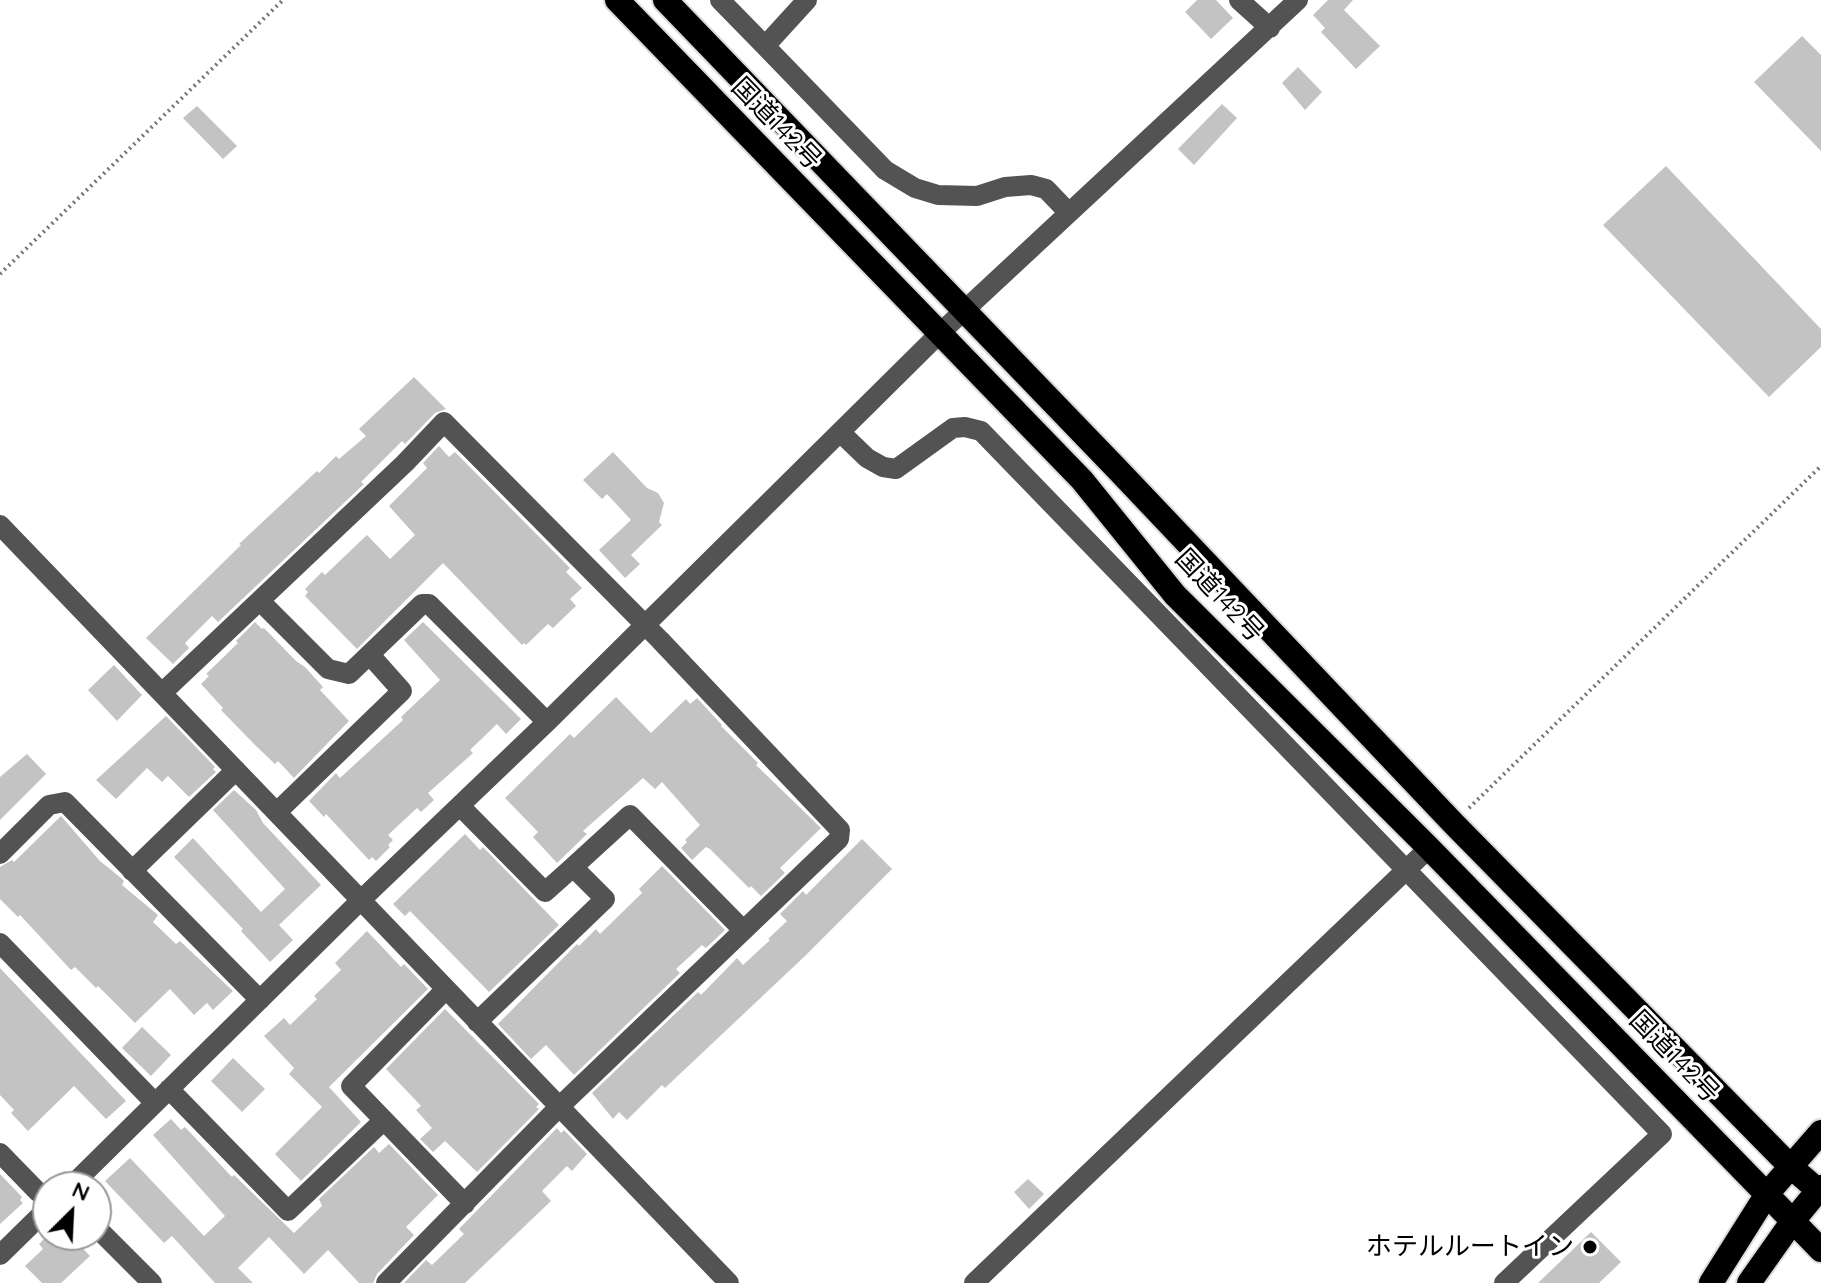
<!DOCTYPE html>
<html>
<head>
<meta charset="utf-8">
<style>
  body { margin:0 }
  #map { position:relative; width:1821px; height:1283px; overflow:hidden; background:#fff; font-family:Quicksand,sans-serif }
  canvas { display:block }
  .north { position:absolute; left:32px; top:1171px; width:80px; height:80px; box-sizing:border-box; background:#fff; border:2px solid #999; border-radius:50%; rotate:24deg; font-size:22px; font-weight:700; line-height:32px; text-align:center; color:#000 }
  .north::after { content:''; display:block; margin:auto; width:28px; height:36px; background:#000; clip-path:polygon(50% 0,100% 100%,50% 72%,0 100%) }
</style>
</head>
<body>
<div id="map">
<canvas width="1821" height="1283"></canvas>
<div class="north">N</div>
</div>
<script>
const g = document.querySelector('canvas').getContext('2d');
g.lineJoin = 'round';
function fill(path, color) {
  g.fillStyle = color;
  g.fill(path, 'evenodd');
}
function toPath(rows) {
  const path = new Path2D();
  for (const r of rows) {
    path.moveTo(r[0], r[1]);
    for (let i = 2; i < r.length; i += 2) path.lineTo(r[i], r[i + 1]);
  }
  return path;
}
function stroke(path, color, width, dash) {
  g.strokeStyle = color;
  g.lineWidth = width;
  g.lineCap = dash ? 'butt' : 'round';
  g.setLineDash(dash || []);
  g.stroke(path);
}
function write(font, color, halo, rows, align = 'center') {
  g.font = font + ' Quicksand,"Noto Sans JP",sans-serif';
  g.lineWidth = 6;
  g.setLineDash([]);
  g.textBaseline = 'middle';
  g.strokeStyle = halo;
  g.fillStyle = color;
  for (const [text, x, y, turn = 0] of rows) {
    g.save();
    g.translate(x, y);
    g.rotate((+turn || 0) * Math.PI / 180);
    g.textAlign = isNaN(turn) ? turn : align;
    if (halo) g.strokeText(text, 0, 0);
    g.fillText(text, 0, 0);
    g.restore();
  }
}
fill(toPath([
  [1197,0,1216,0,1233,18,1211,39,1185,12],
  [1328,0,1353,0,1344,10,1380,46,1356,69,1321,32,1325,28,1313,15],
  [1802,36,1821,55,1821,151,1754,82],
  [1298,67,1322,92,1305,110,1282,83],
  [1222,104,1237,118,1194,165,1178,149],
  [197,106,237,146,223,159,183,118],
  [1666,166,1821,329,1821,347,1769,397,1603,225],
  [414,377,446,409,435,413,405,444,402,441,361,482,364,484,218,622,212,616,185,643,189,648,173,664,146,638,241,545,239,544,317,471,319,473,336,456,339,459,366,436,359,429],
  [439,446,449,457,455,452,570,568,566,572,582,588,570,599,576,606,553,628,548,624,526,645,524,643,522,645,443,563,357,649,305,596,308,592,305,589,322,572,325,575,367,535,390,559,415,535,389,506,427,468,423,463],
  [613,452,647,488,658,493,664,503,659,522,662,525,631,555,640,564,625,578,599,550,631,520,607,494,602,499,583,480],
  [255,622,262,629,264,628,296,661,305,667,323,687,320,690,349,721,294,778,278,761,275,764,256,746,221,710,223,708,201,684,209,676,206,674,238,643,236,641],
  [423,622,521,719,506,734,497,724,470,750,473,753,428,793,434,800,421,812,417,808,388,835,393,840,388,845,390,847,376,861,372,857,369,860,326,814,324,817,309,801,336,773,340,778,403,720,401,717,440,680,404,640],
  [114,665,142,695,117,721,88,690],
  [616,697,651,733,686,699,690,704,697,698,722,725,721,726,758,763,756,765,821,828,780,868,785,873,761,896,751,886,749,888,710,849,706,847,692,860,681,848,687,842,685,840,700,825,662,782,655,789,643,778,583,831,587,834,557,863,533,837,538,832,505,798,570,734,574,738],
  [166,716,215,767,213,769,216,772,189,797,168,776,162,782,147,768,116,799,96,780],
  [27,754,46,774,0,820,0,777],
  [234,790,256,810,263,823,321,885,279,925,293,940,270,962,241,931,243,929,174,857,193,838,261,912,285,889,213,810],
  [61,816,100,861,121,878,124,881,122,885,158,915,153,922,176,944,180,941,233,991,213,1010,207,1003,194,1015,170,989,135,1023,98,986,96,988,75,967,71,970,20,915,18,917,0,899,0,867,12,860,14,862],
  [465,834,480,850,483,847,559,925,489,992,410,911,405,916,393,904],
  [862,839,892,869,805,956,665,1088,662,1085,627,1120,619,1112,613,1119,592,1093,698,992,701,995,737,958,743,965,770,940,768,939,787,921,780,914,803,891,806,895],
  [662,866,725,930,706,948,702,945,676,969,680,973,574,1075,546,1045,531,1059,498,1024,577,944,579,946,596,929,600,934,642,893,639,889],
  [367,931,401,967,404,964,428,989,329,1087,361,1122,301,1181,275,1154,322,1107,289,1074,294,1068,264,1036,284,1018,290,1025,317,999,314,996,341,970,335,963],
  [0,968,126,1101,106,1119,74,1086,28,1131,11,1113,14,1110,0,1095],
  [445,1009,539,1104,536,1107,539,1109,477,1172,445,1141,433,1152,420,1139,432,1128,416,1110,421,1106,386,1069],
  [142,1027,171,1055,151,1076,122,1048],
  [233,1058,265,1089,242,1112,211,1081],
  [171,1119,181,1130,185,1127,232,1177,234,1175,294,1233,322,1206,319,1199,374,1147,379,1153,389,1144,438,1195,406,1227,414,1235,377,1274,373,1283,359,1283,328,1250,304,1274,269,1237,238,1268,253,1283,215,1283,172,1236,164,1243,105,1181,130,1158,204,1236,225,1216,153,1135],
  [557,1128,561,1133,564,1130,587,1154,572,1171,567,1166,542,1191,551,1201,465,1283,404,1283,426,1260,432,1265,464,1234,459,1229],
  [0,1174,22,1197,20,1200,23,1203,0,1224],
  [1028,1179,1044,1194,1029,1209,1014,1192],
  [1591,1232,1621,1262,1599,1283,1538,1283],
  [48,1235,70,1235,90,1256,61,1283,42,1283,25,1266,43,1249,39,1244]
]), '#c3c3c3');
const highway = toPath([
  [617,0,1082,480,1175,595,1429,848,1821,1250],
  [665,0,1118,470,1453,823,1790,1166,1821,1193],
  [1711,1283,1767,1194,1821,1132],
  [1749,1283,1792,1222,1821,1187]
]);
stroke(highway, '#dbdbdb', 28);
stroke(toPath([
  [0,274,283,0],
  [1469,808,1821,466]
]), '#757575', 4, [2, 4]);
stroke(toPath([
  [720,0,765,46],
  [807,0,765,46,885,170,915,188,938,195,977,196,1005,187,1031,185,1046,189,1069,213],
  [1239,0,1270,28],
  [840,432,867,458,883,467,896,469,953,428,965,427,981,431,1662,1134,1504,1283],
  [0,525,729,1283],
  [260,601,328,669,349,674,422,604,429,604,547,722],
  [163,692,405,463,444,422,660,640,840,830,839,839,559,1107,386,1283],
  [461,807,545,892,573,867],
  [277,812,402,691,370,655],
  [0,854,49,805,65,802,260,1000],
  [132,871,236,770],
  [0,943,155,1103],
  [445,990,351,1086,465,1204],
  [477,1022,605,899,573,867,630,815,743,930],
  [169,1089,288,1211,383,1121],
  [0,1153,38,1192,48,1195],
  [70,1187,361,900,547,722,940,333,1298,0],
  [96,1227,152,1283],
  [0,1255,48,1208],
  [974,1283,1429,848]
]), '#535353', 20);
stroke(highway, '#000', 24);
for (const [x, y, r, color] of [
  [1590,1247,8,"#000"]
]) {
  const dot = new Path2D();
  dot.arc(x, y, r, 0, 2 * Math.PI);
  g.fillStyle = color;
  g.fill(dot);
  stroke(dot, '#fff', 3);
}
write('26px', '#000', '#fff', [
  ["国道142号",776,124,46],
  ["国道142号",1219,596,47],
  ["国道142号",1674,1057,46]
]);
write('26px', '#000', '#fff', [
  ["ホテルルートイン",1574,1247]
], 'right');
</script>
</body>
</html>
